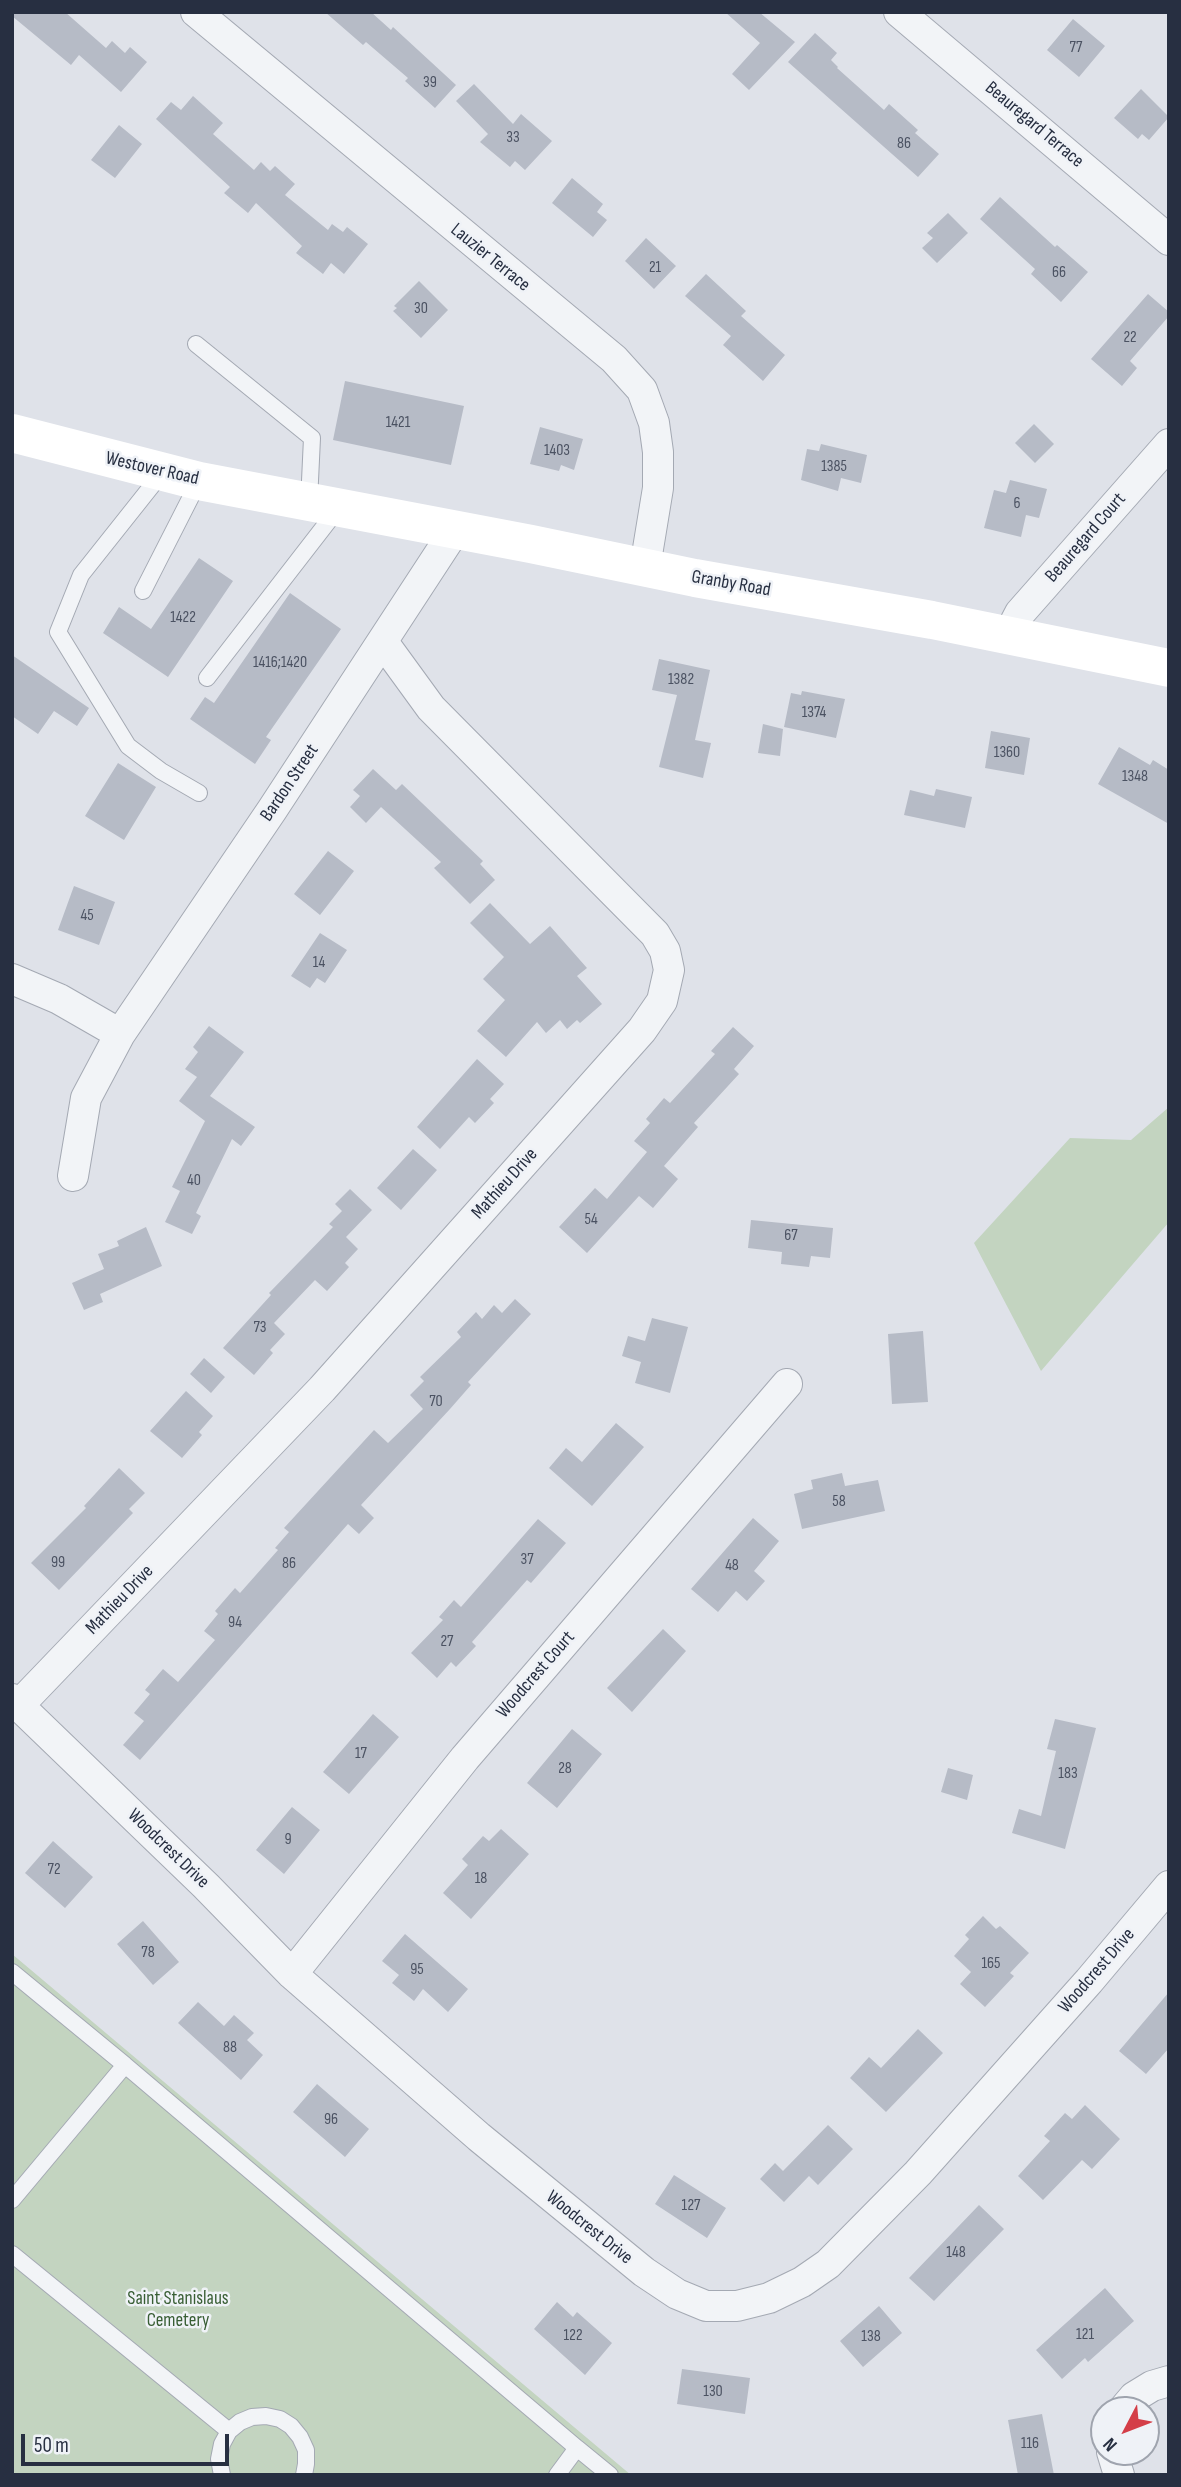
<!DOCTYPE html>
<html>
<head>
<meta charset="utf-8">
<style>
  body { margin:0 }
  #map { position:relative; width:1181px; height:2487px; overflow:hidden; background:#dfe2e9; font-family:"Sofia Sans Condensed",sans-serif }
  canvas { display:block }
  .frame { position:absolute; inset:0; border:14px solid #272f41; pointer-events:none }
  .north { position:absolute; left:1090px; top:2396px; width:70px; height:70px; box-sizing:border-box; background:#eff2f7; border:2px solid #9fa4ae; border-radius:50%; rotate:228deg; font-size:19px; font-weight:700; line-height:28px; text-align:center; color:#272f41 }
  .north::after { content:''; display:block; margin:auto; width:24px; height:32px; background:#d43e48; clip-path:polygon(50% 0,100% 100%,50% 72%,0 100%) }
  .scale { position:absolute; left:21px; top:2434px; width:208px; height:32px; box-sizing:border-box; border:4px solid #272f41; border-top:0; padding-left:9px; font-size:21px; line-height:24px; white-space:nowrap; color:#272f41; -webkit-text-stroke:5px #eff2f7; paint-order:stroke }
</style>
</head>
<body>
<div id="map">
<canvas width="1181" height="2487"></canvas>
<div class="frame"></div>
<div class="north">N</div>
<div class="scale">50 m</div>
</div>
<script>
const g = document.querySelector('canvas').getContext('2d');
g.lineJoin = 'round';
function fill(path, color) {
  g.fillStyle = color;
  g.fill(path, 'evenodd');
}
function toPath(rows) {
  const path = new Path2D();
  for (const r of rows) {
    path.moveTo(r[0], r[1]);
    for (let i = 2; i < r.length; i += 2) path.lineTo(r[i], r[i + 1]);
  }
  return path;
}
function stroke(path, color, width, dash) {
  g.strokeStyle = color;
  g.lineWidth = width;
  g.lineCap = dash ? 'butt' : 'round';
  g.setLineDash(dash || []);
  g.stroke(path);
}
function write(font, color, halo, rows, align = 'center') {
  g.font = font + ' "Sofia Sans Condensed",sans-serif';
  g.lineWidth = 5;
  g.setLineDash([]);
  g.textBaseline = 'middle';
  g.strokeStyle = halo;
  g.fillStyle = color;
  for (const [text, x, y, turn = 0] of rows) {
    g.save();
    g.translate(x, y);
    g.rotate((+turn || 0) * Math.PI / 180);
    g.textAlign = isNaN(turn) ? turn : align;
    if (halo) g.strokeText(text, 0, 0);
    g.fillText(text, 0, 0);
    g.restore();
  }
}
fill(toPath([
  [1169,1107,1169,1222,1041,1371,974,1243,1070,1138,1131,1140],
  [12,1954,631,2475,12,2475]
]), '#c3d4c0');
fill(toPath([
  [12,12,65,12,106,48,112,41,125,53,130,47,147,62,121,92,79,55,71,65,12,16],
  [325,12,371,12,391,30,393,27,456,85,435,108,405,81,408,78,366,42,363,45],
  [725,12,759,12,795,42,749,90,732,74,760,43],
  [1073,19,1105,46,1079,77,1047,50],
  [815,33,837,53,831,60,838,67,837,68,884,110,889,104,918,130,915,133,939,154,918,177,788,62],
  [474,84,513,124,521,114,552,141,525,170,515,161,510,167,480,142,488,134,456,101],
  [1141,89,1169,117,1149,140,1142,134,1138,139,1114,118],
  [193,96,223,123,213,134,254,170,261,162,270,171,275,166,295,184,285,195,328,230,332,224,343,232,347,227,368,244,344,274,331,263,323,274,296,253,302,246,256,203,248,213,224,193,230,187,156,119,171,102,181,110],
  [119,125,142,144,115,178,91,160],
  [572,178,603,204,597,212,607,220,593,237,552,203],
  [1000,197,1055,247,1057,245,1088,272,1061,302,1031,274,1035,269,980,219],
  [948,213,968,233,937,263,922,248,933,238,927,233],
  [646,238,676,266,654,289,625,261],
  [706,274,746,311,741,316,785,355,763,381,723,345,731,336,685,296],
  [419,281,448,310,421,338,393,311,397,308,394,306],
  [1148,294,1169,312,1169,316,1130,361,1137,368,1122,386,1091,359],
  [345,381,464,406,451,465,333,440],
  [1034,424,1054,444,1035,463,1015,443],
  [540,427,583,439,574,470,561,465,559,471,530,464],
  [821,444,867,455,861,483,841,478,838,491,801,480,807,449,819,451],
  [1010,480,1047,489,1039,518,1026,515,1021,537,984,528,994,490,1006,493],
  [199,558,233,581,168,677,103,633,119,607,151,629],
  [290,593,341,629,266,737,271,740,255,764,190,719,205,697,214,703],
  [12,655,89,708,77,726,54,711,38,734,12,716],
  [659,659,710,670,695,740,711,743,703,778,659,767,677,695,652,690],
  [802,691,845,699,836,738,784,727,791,693,801,695],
  [763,724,783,729,780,756,758,753],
  [991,731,1030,738,1024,775,985,768],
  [1119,747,1150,765,1153,760,1169,770,1169,824,1098,784],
  [118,763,156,787,124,840,85,816],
  [373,769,396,790,402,784,483,861,480,864,495,880,470,904,434,868,441,862,381,807,366,823,350,807,360,796,353,790],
  [936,789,972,797,965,828,904,815,910,790,934,796],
  [328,851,354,871,320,915,294,894],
  [74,886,115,902,99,945,58,930],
  [490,903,530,944,550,926,587,968,577,976,602,1004,580,1023,577,1020,567,1029,560,1020,546,1033,537,1022,506,1057,477,1031,505,1000,483,979,504,957,470,923],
  [320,933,347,950,325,983,317,978,310,988,291,976],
  [209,1026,244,1052,210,1096,255,1127,241,1146,232,1139,196,1213,201,1216,192,1234,165,1222,180,1191,172,1187,205,1121,179,1101,197,1077,185,1069,198,1052,193,1047],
  [733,1027,754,1046,734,1069,739,1074,694,1123,698,1127,664,1166,678,1179,653,1208,639,1196,587,1253,559,1227,595,1188,607,1199,647,1152,634,1141,650,1123,646,1119,664,1098,670,1103,715,1054,711,1051],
  [477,1059,504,1084,490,1099,494,1103,475,1123,469,1117,440,1149,417,1127],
  [413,1149,437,1170,401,1210,377,1188],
  [350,1189,372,1210,346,1237,358,1249,345,1263,349,1267,327,1291,315,1280,274,1323,285,1334,270,1350,273,1353,254,1375,223,1348,271,1295,269,1293,333,1227,329,1224,342,1211,335,1204],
  [751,1220,833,1228,830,1258,811,1256,809,1267,781,1264,782,1252,748,1248],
  [146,1227,162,1266,100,1294,103,1302,84,1310,72,1283,104,1269,98,1254,119,1246,117,1241],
  [515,1299,531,1314,468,1382,471,1385,450,1409,361,1505,374,1518,359,1534,348,1524,140,1760,123,1745,144,1721,134,1713,150,1694,145,1690,163,1669,178,1682,215,1640,204,1631,218,1614,215,1611,235,1588,240,1593,278,1550,275,1548,289,1532,284,1528,374,1430,388,1443,423,1409,410,1395,424,1381,420,1377,461,1337,457,1332,476,1312,482,1319,494,1305,502,1313],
  [652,1318,688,1327,670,1393,635,1383,641,1362,622,1356,628,1336,645,1341],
  [923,1331,928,1402,892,1404,888,1334],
  [204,1358,225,1377,211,1393,190,1374],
  [186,1391,213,1416,199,1432,202,1435,182,1458,150,1431],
  [616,1423,644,1447,592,1506,549,1468,566,1448,582,1462],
  [119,1468,145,1493,129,1509,133,1513,59,1590,31,1563,86,1508,84,1506],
  [842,1473,845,1486,878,1480,885,1511,802,1529,794,1494,813,1489,811,1480],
  [753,1518,779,1541,754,1571,765,1581,747,1601,736,1591,718,1612,691,1589],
  [538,1519,566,1543,531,1583,527,1580,472,1642,476,1646,456,1667,451,1662,437,1678,411,1653,443,1620,439,1617,454,1600,461,1607],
  [663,1629,686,1651,632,1712,607,1688],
  [373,1714,399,1737,349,1794,323,1772],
  [1055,1719,1096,1728,1065,1849,1012,1833,1019,1809,1041,1816,1056,1751,1047,1749],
  [572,1729,602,1754,557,1808,527,1783],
  [948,1768,973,1775,967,1800,941,1792],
  [292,1807,320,1830,284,1874,256,1850],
  [501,1829,529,1854,471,1919,443,1893,468,1865,462,1859,483,1836,489,1841],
  [53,1841,93,1877,65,1908,25,1873],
  [983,1916,996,1929,1000,1926,1029,1953,1010,1973,1014,1976,985,2007,960,1984,971,1972,954,1956,969,1939,965,1935],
  [143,1921,179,1962,153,1985,117,1944],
  [405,1934,468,1989,448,2012,423,1989,414,2001,392,1983,399,1975,382,1961],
  [1169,1992,1169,2048,1146,2074,1119,2051],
  [198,2002,224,2026,234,2015,254,2033,247,2040,263,2055,241,2080,178,2023],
  [918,2029,943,2053,886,2112,850,2078,869,2057,881,2068],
  [317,2084,369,2129,345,2157,293,2112],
  [1085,2105,1120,2139,1092,2169,1082,2160,1043,2200,1018,2176,1050,2141,1044,2136,1065,2113,1072,2119],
  [828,2125,853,2149,818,2185,809,2176,784,2202,760,2179,775,2163,783,2171],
  [674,2175,726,2208,707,2238,655,2204],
  [979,2205,1004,2229,934,2301,909,2278],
  [1105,2288,1134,2321,1088,2362,1085,2358,1062,2379,1036,2350],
  [557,2302,573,2317,577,2312,612,2343,585,2375,534,2329],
  [879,2306,902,2333,863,2367,840,2341],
  [682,2369,750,2378,745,2414,677,2404],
  [1042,2414,1054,2475,1018,2475,1008,2420]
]), '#b6bbc6');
const lane = toPath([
  [196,344,312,438,309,502],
  [162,473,81,575,58,632,128,746,161,771,199,793],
  [143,591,199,481],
  [207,678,337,510],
  [12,1972,125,2065,12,2200],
  [125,2065,577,2448],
  [12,2254,229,2431],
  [222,2475,219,2459,222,2444,229,2431,240,2422,252,2417,266,2416,280,2419,291,2426,300,2437,306,2450,306,2464,304,2475],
  [557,2475,577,2448,610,2475]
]);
const street = toPath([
  [196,12,614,359,642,390,654,423,658,452,658,488,645,567],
  [899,12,1169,240],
  [1008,636,1020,613,1169,444],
  [12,979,59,999,120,1034,272,810,455,530],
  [73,1176,86,1098,120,1034],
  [12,1699,206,1886,292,1974,479,2137,644,2272,677,2294,706,2306,737,2306,769,2298,802,2282,828,2264,918,2173,1089,1981,1169,1886],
  [19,1705,322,1389,642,1030,662,1001,669,970,665,951,655,934,431,708,383,642],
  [292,1974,465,1758,787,1384],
  [1123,2410,1134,2397,1152,2386,1169,2381],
  [1112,2452,1119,2475]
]);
stroke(lane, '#a4a9b3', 18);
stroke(street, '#a4a9b3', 32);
stroke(lane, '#f2f4f7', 16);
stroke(street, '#f2f4f7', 30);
stroke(toPath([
  [12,433,199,481,531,544,695,578,932,620,1169,668]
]), '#fff', 38);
write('16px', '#4b5262', null, [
  ["77",1076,48],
  ["39",430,83],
  ["33",513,138],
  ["86",904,144],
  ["21",655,268],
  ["66",1059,273],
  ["30",421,309],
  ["22",1130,338],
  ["1421",398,423],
  ["1403",557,451],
  ["1385",834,467],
  ["6",1017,504],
  ["1422",183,618],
  ["1416;1420",280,663],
  ["1382",681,680],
  ["1374",814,713],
  ["1360",1007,753],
  ["1348",1135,777],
  ["45",87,916],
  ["14",319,963],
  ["40",194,1181],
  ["54",591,1220],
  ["67",791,1236],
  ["73",260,1328],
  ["70",436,1402],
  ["58",839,1502],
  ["37",527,1560],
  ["99",58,1563],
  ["86",289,1564],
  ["48",732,1566],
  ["94",235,1623],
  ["27",447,1642],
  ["17",361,1754],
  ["28",565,1769],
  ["183",1068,1774],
  ["9",288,1840],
  ["72",54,1870],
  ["18",481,1879],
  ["78",148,1953],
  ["165",991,1964],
  ["95",417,1970],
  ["88",230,2048],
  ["96",331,2120],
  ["127",691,2206],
  ["148",956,2253],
  ["121",1085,2335],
  ["122",573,2336],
  ["138",871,2337],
  ["130",713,2392],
  ["116",1030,2444]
]);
write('19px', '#272f41', '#eff2f7', [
  ["Beauregard Terrace",1034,125,40],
  ["Lauzier Terrace",490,258,39],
  ["Westover Road",152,469,13],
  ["Beauregard Court",1086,538,-49],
  ["Granby Road",731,584,10],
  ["Bardon Street",290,783,-56],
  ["Mathieu Drive",505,1184,-48],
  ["Mathieu Drive",120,1600,-46],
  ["Woodcrest Court",536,1675,-49],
  ["Woodcrest Drive",168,1849,44],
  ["Woodcrest Drive",1097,1971,-49],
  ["Woodcrest Drive",589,2228,39]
]);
write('19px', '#385e34', '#eff2f7', [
  ["Saint Stanislaus",178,2299],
  ["Cemetery",178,2321]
]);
</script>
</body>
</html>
